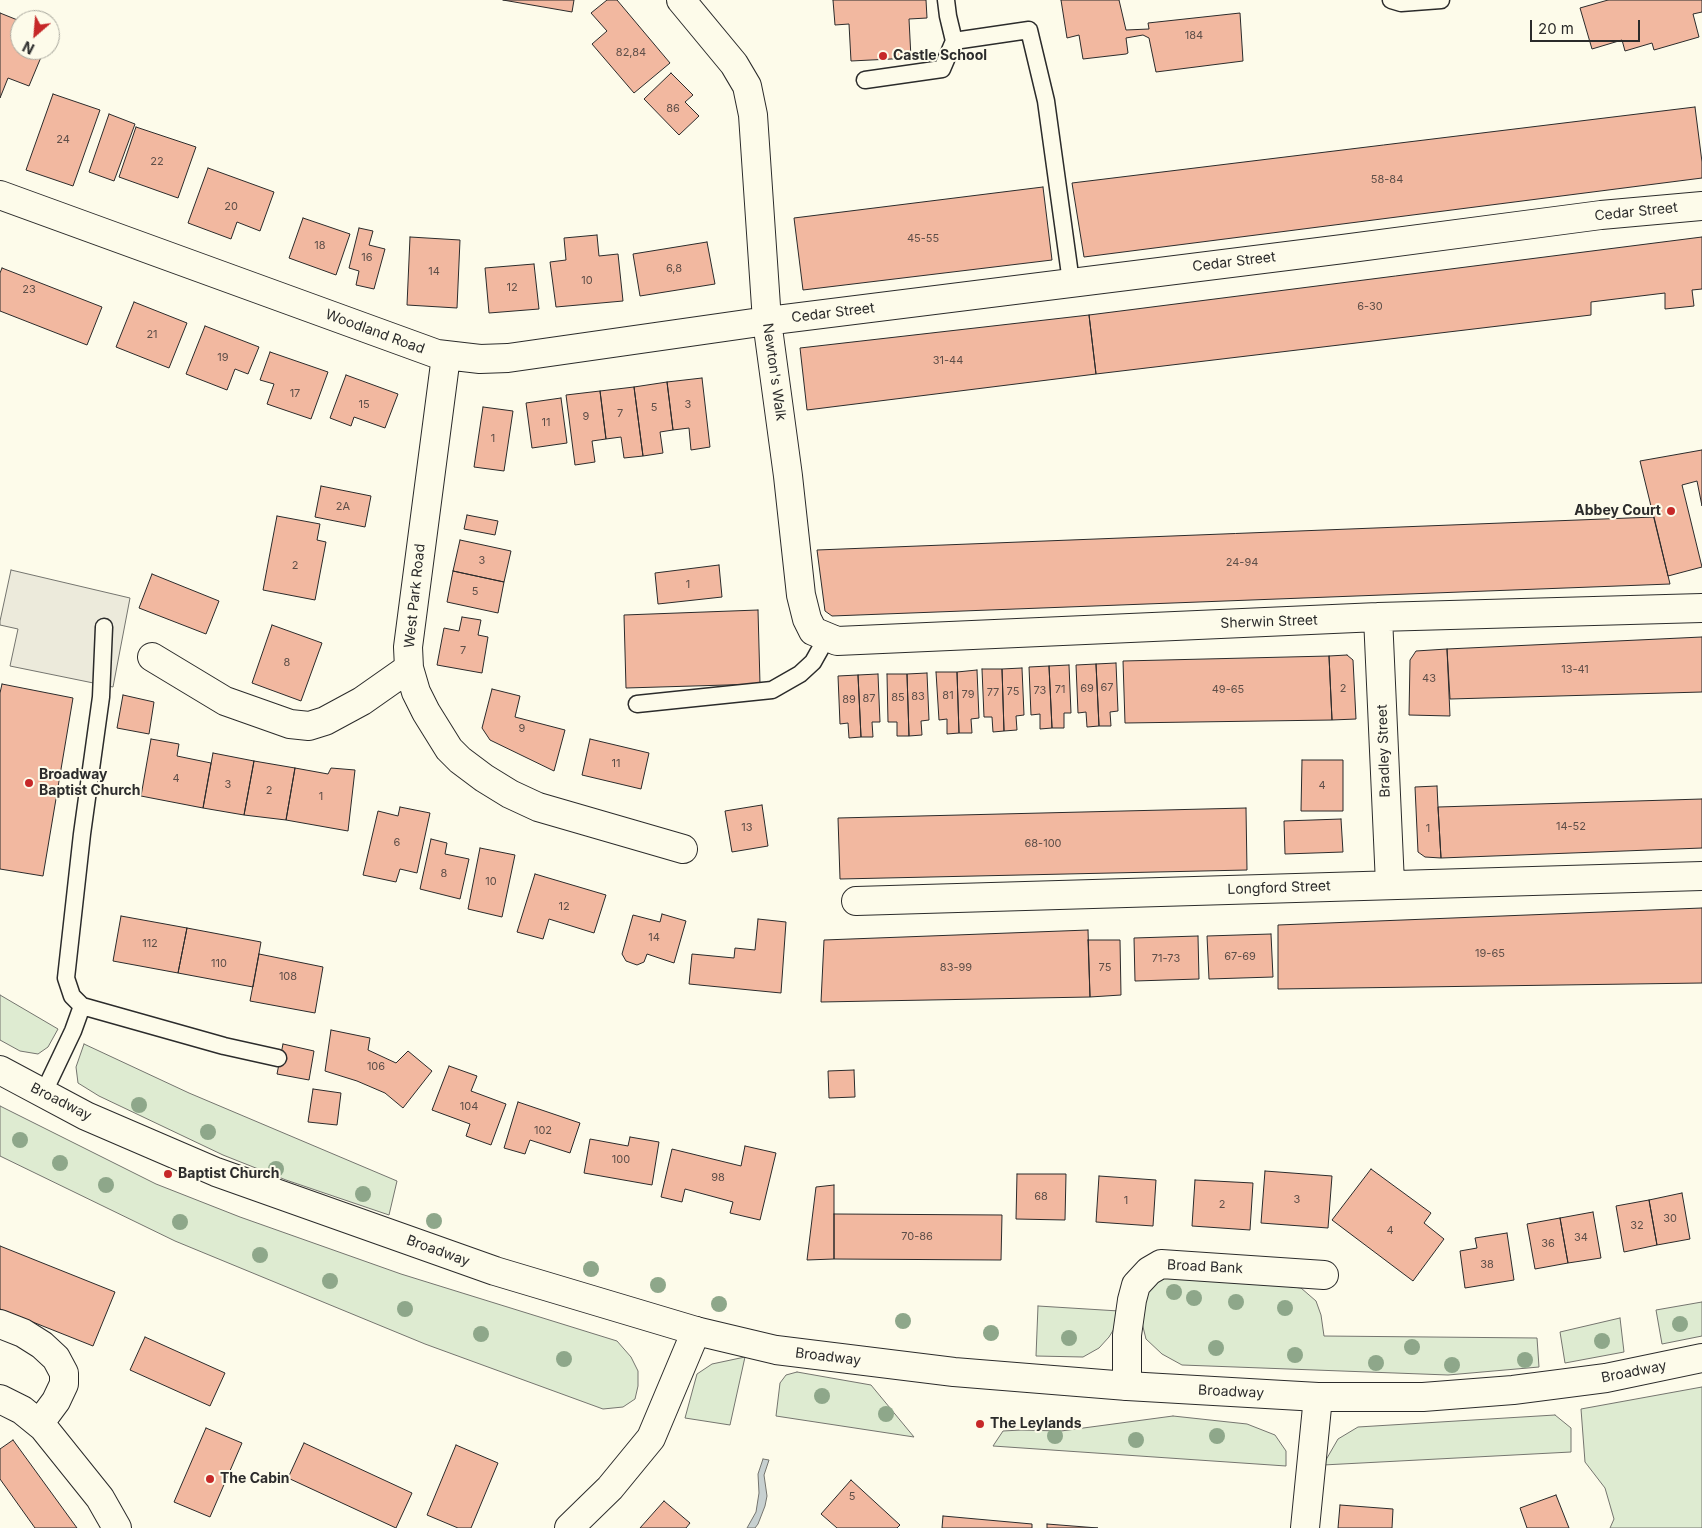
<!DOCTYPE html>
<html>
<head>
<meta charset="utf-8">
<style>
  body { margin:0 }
  #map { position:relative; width:1702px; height:1528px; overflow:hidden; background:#fdfbea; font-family:Inter,sans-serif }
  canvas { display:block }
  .north { position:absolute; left:10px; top:10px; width:50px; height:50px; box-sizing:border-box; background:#fdfbea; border:1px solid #a9a89e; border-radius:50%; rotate:207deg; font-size:14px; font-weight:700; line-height:20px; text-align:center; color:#2b2b2b }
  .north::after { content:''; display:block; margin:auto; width:18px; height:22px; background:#c62828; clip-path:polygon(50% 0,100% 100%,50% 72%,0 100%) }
  .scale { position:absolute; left:1530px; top:20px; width:110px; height:22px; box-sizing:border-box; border:2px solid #2b2b2b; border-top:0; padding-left:6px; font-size:15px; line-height:18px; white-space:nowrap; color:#2b2b2b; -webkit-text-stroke:4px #fdfbea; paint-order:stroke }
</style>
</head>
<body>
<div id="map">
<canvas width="1702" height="1528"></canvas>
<div class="north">N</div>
<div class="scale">20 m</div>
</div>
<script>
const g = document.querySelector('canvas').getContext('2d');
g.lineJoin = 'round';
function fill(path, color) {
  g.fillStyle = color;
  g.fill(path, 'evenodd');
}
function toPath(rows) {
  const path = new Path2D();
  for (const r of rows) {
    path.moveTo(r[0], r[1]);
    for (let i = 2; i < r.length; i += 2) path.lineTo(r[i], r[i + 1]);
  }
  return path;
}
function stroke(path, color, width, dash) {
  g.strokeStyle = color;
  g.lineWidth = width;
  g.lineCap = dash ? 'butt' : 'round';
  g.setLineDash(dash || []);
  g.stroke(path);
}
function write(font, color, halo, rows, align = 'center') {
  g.font = font + ' Inter,sans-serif';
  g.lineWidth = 4;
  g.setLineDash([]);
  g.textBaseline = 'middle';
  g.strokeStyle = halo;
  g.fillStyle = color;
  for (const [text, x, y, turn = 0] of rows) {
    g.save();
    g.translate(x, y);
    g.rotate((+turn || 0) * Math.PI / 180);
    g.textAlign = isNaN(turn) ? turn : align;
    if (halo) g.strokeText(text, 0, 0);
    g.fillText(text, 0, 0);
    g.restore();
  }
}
const green = toPath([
  [0,995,58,1029,48,1047,38,1054,20,1051,0,1040,0,995],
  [84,1044,189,1093,397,1181,389,1215,286,1180,223,1155,99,1096,78,1083,76,1067,84,1044],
  [0,1106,156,1184,240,1217,401,1274,617,1341,631,1357,638,1371,638,1386,635,1399,623,1407,603,1409,425,1344,175,1241,0,1156,0,1106],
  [1176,1273,1301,1288,1316,1301,1321,1315,1324,1336,1537,1338,1539,1367,1448,1375,1182,1365,1162,1354,1146,1339,1142,1323,1147,1293,1158,1279,1176,1273],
  [1702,1302,1702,1336,1662,1344,1656,1310,1702,1302],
  [1038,1306,1119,1311,1117,1324,1109,1337,1099,1348,1083,1357,1036,1356,1038,1306],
  [1620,1318,1624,1352,1565,1363,1560,1332,1620,1318],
  [745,1357,730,1425,685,1418,697,1374,712,1364,745,1357],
  [797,1372,871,1385,914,1437,776,1416,780,1383,786,1375,797,1372],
  [1702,1387,1702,1528,1610,1528,1614,1519,1605,1488,1585,1462,1581,1409,1702,1387],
  [1555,1415,1571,1428,1571,1452,1323,1465,1338,1439,1358,1427,1555,1415],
  [1173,1416,1247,1424,1275,1435,1286,1451,1286,1466,993,1446,1003,1431,1021,1430,1061,1431,1173,1416]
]);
fill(green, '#deebd1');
stroke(green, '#74746e', 1);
const parking = toPath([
  [11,570,130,598,113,687,10,666,18,629,0,625,0,621,11,570]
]);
fill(parking, '#eceadb');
stroke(parking, '#74746e', 1);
const water = toPath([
  [763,1459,769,1460,764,1475,767,1496,765,1506,758,1524,755,1528,747,1528,756,1512,759,1493,758,1474,763,1459]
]);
fill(water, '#c7d0d0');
stroke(water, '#74746e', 1);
const building = toPath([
  [503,0,574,0,572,12,503,0],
  [607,0,617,0,670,63,634,93,592,44,607,31,591,13,607,0],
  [833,0,926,0,927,18,909,19,911,58,851,61,849,24,835,25,833,0],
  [1061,0,1119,0,1126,30,1149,29,1148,23,1240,13,1243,61,1156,72,1149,38,1143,35,1126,38,1128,53,1126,54,1083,59,1079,35,1067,38,1061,0],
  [1608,0,1702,0,1702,12,1693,14,1699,37,1654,50,1652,43,1625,51,1622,40,1592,49,1580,8,1608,0],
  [0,13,20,21,20,50,44,50,29,86,8,78,0,98,0,13],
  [671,73,693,95,685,102,699,116,679,135,644,99,671,73],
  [53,94,100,110,73,186,26,170,53,94],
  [1695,107,1702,162,1702,178,1084,257,1072,183,1695,107],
  [109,114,135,124,114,181,89,172,109,114],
  [136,127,196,147,178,198,119,177,136,127],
  [208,168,274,192,260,231,237,222,231,239,188,223,208,168],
  [1043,187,1052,260,803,290,794,218,1043,187],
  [303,218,350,234,336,275,289,258,303,218],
  [359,228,373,231,369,245,385,249,374,289,356,285,359,271,349,268,359,228],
  [597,235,599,256,618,254,623,301,556,307,550,262,566,260,564,238,597,235],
  [410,237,460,240,457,308,407,305,410,237],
  [1702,237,1702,289,1692,290,1694,306,1665,309,1665,293,1591,302,1591,315,1096,374,1089,315,1702,237],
  [707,242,715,284,640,296,633,254,707,242],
  [534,264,539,309,489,313,485,268,534,264],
  [2,268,102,307,87,345,0,311,0,273,2,268],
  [134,302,187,323,169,368,116,347,134,302],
  [1089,315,1096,374,807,410,800,348,1089,315],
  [205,326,259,347,248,374,235,369,227,390,186,374,205,326],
  [270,352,328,372,311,419,267,404,274,384,260,380,270,352],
  [346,375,398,394,385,428,354,417,351,426,330,418,346,375],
  [702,378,710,447,691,450,689,428,673,430,667,382,702,378],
  [667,382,673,430,660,432,663,453,643,456,634,387,667,382],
  [634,387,643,456,624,458,621,437,606,439,600,391,634,387],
  [600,391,606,439,592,441,595,462,575,465,566,395,600,391],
  [561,398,567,443,532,448,526,403,561,398],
  [483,407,513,411,504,471,474,467,483,407],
  [1702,450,1702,506,1697,481,1682,485,1702,567,1668,576,1640,461,1702,450],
  [321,486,371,496,365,527,315,517,321,486],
  [467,515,498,521,495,535,464,529,467,515],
  [277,516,320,524,317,540,326,542,315,600,263,590,277,516],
  [1654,517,1670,584,832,616,825,611,817,550,1654,517],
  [460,540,511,551,504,582,453,571,460,540],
  [719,565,722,597,658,604,655,573,719,565],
  [453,571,504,582,498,613,447,602,453,571],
  [152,574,219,601,206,634,139,608,152,574],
  [758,610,760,684,626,688,624,615,758,610],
  [462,617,481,620,478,635,488,637,482,673,437,665,444,628,459,631,462,617],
  [272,625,322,643,301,701,252,683,272,625],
  [1702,637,1702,692,1450,699,1447,649,1702,637],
  [1447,649,1450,716,1409,715,1410,660,1416,651,1447,649],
  [1347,655,1353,660,1356,719,1332,720,1329,656,1347,655],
  [1329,656,1332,720,1125,723,1123,661,1329,656],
  [1116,663,1118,711,1110,712,1111,726,1099,726,1096,664,1116,663],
  [1096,664,1099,726,1087,727,1086,712,1078,713,1076,665,1096,664],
  [1069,665,1071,713,1064,713,1064,728,1052,728,1049,666,1069,665],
  [1049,666,1052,728,1040,729,1040,714,1031,715,1029,667,1049,666],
  [1022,668,1024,715,1016,716,1017,730,1004,731,1002,669,1022,668],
  [982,669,1002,669,1004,731,993,732,992,717,984,717,982,669],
  [977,670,979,718,971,719,972,733,959,733,957,672,977,670],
  [936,672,957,672,959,733,947,734,947,719,939,720,936,672],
  [927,673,929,720,921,721,922,735,909,736,907,674,927,673],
  [878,674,880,722,872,722,873,737,861,737,858,675,878,674],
  [887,674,907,674,909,736,897,736,897,722,888,722,887,674],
  [858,675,861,737,849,738,848,723,840,724,838,676,858,675],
  [2,684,73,698,43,876,0,869,0,693,2,684],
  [492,689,520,696,515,717,565,730,554,771,490,740,482,728,492,689],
  [123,695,154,702,149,734,117,728,123,695],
  [151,739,179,744,177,756,211,763,203,808,141,796,151,739],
  [590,739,649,753,641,789,582,775,590,739],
  [213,753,254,761,244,815,203,808,213,753],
  [1302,760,1343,760,1343,811,1301,811,1302,760],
  [254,761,295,768,286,820,244,815,254,761],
  [295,768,328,774,331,768,355,770,348,831,286,820,295,768],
  [1437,786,1438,807,1441,858,1425,857,1418,852,1415,787,1437,786],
  [1702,799,1702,848,1441,858,1438,807,1702,799],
  [762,805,768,846,732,852,725,811,762,805],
  [400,807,430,813,417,873,400,869,396,882,363,875,378,811,398,816,400,807],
  [1246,808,1247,870,840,879,838,818,1246,808],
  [1341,819,1343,852,1285,854,1284,821,1341,819],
  [431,839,447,843,445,854,469,859,460,899,420,889,431,839],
  [480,848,515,855,502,917,468,909,480,848],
  [535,874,606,895,594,933,549,919,543,939,517,932,535,874],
  [1702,908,1702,983,1278,989,1278,925,1702,908],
  [662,914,686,921,674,963,647,954,644,962,637,965,626,961,622,954,633,915,660,922,662,914],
  [121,916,187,928,178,973,113,961,121,916],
  [758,919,786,922,781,993,689,984,692,954,734,958,735,948,755,950,758,919],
  [187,928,261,942,253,987,178,973,187,928],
  [1088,930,1090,997,821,1002,824,940,1088,930],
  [1271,934,1273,977,1209,979,1207,936,1271,934],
  [1198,936,1199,979,1135,981,1134,938,1198,936],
  [1088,940,1120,940,1121,995,1090,997,1088,940],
  [259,954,323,967,315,1013,250,1001,259,954],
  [331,1030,370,1038,368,1050,396,1063,408,1051,432,1071,403,1108,385,1093,357,1081,325,1071,331,1030],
  [283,1044,314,1051,309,1080,277,1074,283,1044],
  [449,1066,477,1076,471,1091,506,1104,491,1145,466,1136,470,1124,432,1110,449,1066],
  [854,1070,855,1097,829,1098,828,1071,854,1070],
  [313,1089,341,1093,337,1125,308,1122,313,1089],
  [518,1102,580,1123,570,1153,530,1140,525,1154,504,1148,518,1102],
  [630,1137,659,1142,652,1185,584,1173,590,1139,628,1146,630,1137],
  [745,1146,776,1153,760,1220,730,1213,733,1202,685,1189,682,1202,661,1197,672,1149,741,1166,745,1146],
  [1371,1169,1431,1213,1424,1223,1444,1239,1413,1281,1332,1220,1371,1169],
  [1265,1171,1332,1176,1328,1228,1261,1223,1265,1171],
  [1017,1174,1066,1174,1065,1220,1016,1219,1017,1174],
  [1099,1176,1156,1180,1153,1226,1096,1222,1099,1176],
  [1195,1180,1253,1183,1250,1230,1192,1226,1195,1180],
  [834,1185,834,1259,807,1260,816,1187,834,1185],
  [1682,1193,1690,1239,1657,1245,1649,1200,1682,1193],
  [1649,1200,1657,1245,1624,1252,1616,1206,1649,1200],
  [1593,1212,1601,1258,1568,1263,1560,1218,1593,1212],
  [834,1214,1002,1215,1001,1260,834,1259,834,1214],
  [1560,1218,1568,1263,1535,1269,1527,1224,1560,1218],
  [1507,1233,1514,1280,1465,1288,1460,1251,1477,1248,1475,1238,1507,1233],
  [0,1246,115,1292,93,1346,0,1309,0,1246],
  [145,1337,225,1373,210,1406,130,1370,145,1337],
  [206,1428,242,1443,210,1517,174,1502,206,1428],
  [13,1440,77,1528,35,1528,0,1479,0,1449,13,1440],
  [304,1443,412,1493,396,1528,288,1478,304,1443],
  [456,1445,498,1463,471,1528,458,1528,427,1515,456,1445],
  [851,1480,900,1525,897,1528,837,1528,821,1514,851,1480],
  [1556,1495,1569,1528,1527,1528,1520,1508,1556,1495],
  [664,1501,690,1523,686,1528,640,1528,664,1501],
  [1340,1505,1393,1509,1392,1528,1338,1528,1340,1505],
  [943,1516,1032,1524,1032,1528,942,1528,943,1516],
  [1047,1524,1098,1528,1047,1528,1047,1524]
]);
fill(building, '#f2b8a0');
stroke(building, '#2b2b2b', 1);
const lane = toPath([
  [946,0,948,16,954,41,1029,30,1046,101,1071,282],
  [1391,0,1401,3,1441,0],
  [865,80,942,69,954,41],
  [637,704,772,690,800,674,813,662,827,637],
  [82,1006,224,1046,278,1058],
  [43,1094,73,1031,82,1006,72,996,66,978,82,834,101,697,104,627]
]);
const street = toPath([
  [681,0,734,64,747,86,753,115,767,321,788,476,801,595,807,619,813,631,837,641,1378,617,1702,608],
  [0,195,437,354,480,359,508,358,767,321,1343,249,1601,215,1702,206],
  [446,356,408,647,409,668,416,692,426,712,449,749,460,760,484,778,510,794,538,807,683,849],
  [1378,617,1390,884],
  [152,657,225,701,290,724,309,726,325,721,362,701,409,668],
  [856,901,1702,876],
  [0,1324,23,1333,42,1345,56,1358,64,1373,64,1384,56,1401,39,1424],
  [1127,1386,1127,1335,1132,1300,1136,1285,1149,1271,1161,1264,1324,1275],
  [0,1399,22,1410,43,1427,100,1498,117,1528],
  [569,1528,610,1488,651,1438,696,1331],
  [1305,1528,1318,1397]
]);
const secondary = toPath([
  [0,1070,86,1116,216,1172,495,1271,696,1331,776,1350,954,1372,1127,1386,1318,1397,1423,1397,1513,1390,1606,1378,1702,1358]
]);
stroke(lane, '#2b2b2b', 19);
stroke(street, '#2b2b2b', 30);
stroke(secondary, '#2b2b2b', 30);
stroke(lane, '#fdfbea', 16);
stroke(street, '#fdfbea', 28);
stroke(secondary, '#fdfbea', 28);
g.fillStyle = '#8ea78a';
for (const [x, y] of [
  [139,1105],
  [208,1132],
  [20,1140],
  [60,1163],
  [276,1169],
  [106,1185],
  [363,1194],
  [434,1221],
  [180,1222],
  [260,1255],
  [591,1269],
  [330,1281],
  [658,1285],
  [1174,1292],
  [1194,1298],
  [1236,1302],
  [719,1304],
  [1285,1308],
  [405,1309],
  [903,1321],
  [1680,1324],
  [991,1333],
  [481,1334],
  [1069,1338],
  [1602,1341],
  [1412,1347],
  [1216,1348],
  [1295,1355],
  [564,1359],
  [1525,1360],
  [1376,1363],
  [1452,1365],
  [822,1396],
  [886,1414],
  [1055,1436],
  [1217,1436],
  [1136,1440]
]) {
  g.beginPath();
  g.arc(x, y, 8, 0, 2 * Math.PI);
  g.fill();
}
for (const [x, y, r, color] of [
  [883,56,5,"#c62828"],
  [1671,511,5,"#c62828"],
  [29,783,5,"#c62828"],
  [168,1174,5,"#c62828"],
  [980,1424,5,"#c62828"],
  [210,1479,5,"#c62828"]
]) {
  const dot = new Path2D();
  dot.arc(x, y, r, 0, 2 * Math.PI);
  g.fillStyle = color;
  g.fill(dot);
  stroke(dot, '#fdfbea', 2);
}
write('11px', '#5d4e48', null, [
  ["184",1194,36],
  ["82,84",631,53],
  ["86",673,109],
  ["24",63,140],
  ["22",157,162],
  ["58-84",1387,180],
  ["20",231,207],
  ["45-55",923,239],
  ["18",320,246],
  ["16",367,258],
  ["6,8",674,269],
  ["14",434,272],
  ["10",587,281],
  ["12",512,288],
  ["23",29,290],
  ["6-30",1370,307],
  ["21",152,335],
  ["19",223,358],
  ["31-44",948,361],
  ["17",295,394],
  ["15",364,405],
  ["3",688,405],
  ["5",654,408],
  ["7",620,414],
  ["9",586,417],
  ["11",546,423],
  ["1",493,439],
  ["2A",343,507],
  ["3",482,561],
  ["24-94",1242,563],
  ["2",295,566],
  ["1",688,585],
  ["5",475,592],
  ["7",463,651],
  ["8",287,663],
  ["13-41",1575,670],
  ["43",1429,679],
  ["67",1107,688],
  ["69",1087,689],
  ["2",1343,689],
  ["71",1060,690],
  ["49-65",1228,690],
  ["73",1040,691],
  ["75",1013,692],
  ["77",993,693],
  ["79",968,695],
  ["81",948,696],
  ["83",918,697],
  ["85",898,698],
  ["87",869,699],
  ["89",849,700],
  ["9",522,729],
  ["11",616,764],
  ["4",176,779],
  ["3",228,785],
  ["4",1322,786],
  ["2",269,791],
  ["1",321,797],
  ["14-52",1571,827],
  ["13",747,828],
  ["1",1428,829],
  ["6",397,843],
  ["68-100",1043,844],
  ["8",444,874],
  ["10",491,882],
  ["12",564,907],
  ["14",654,938],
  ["112",150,944],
  ["19-65",1490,954],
  ["67-69",1240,957],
  ["71-73",1166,959],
  ["110",219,964],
  ["83-99",956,968],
  ["75",1105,968],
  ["108",288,977],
  ["106",376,1067],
  ["104",469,1107],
  ["102",543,1131],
  ["100",621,1160],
  ["98",718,1178],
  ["68",1041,1197],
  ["3",1297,1200],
  ["1",1126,1201],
  ["2",1222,1205],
  ["30",1670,1219],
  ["32",1637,1226],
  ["4",1390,1231],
  ["70-86",917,1237],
  ["34",1581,1238],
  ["36",1548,1244],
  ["38",1487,1265],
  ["5",852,1497]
]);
write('bold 14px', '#2b2b2b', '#fdfbea', [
  ["Castle School",893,56],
  ["Abbey Court",1661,511,"right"],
  ["Broadway",39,775],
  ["Baptist Church",39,791],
  ["Baptist Church",178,1174],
  ["The Leylands",990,1424],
  ["The Cabin",220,1479]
], 'left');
write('14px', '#2b2b2b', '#fdfbea', [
  ["Cedar Street",1636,212,-6],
  ["Cedar Street",1234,262,-7],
  ["Cedar Street",833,313,-7],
  ["Woodland Road",375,332,20],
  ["Newton's Walk",774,372,82],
  ["West Park Road",415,596,-84],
  ["Sherwin Street",1269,622,-2],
  ["Bradley Street",1384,751,-92],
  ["Longford Street",1279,888,-2],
  ["Broadway",61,1102,27],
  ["Broadway",438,1251,20],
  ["Broad Bank",1205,1267,3],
  ["Broadway",828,1357,7],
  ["Broadway",1634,1372,-11],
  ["Broadway",1231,1392,3]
]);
</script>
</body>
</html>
